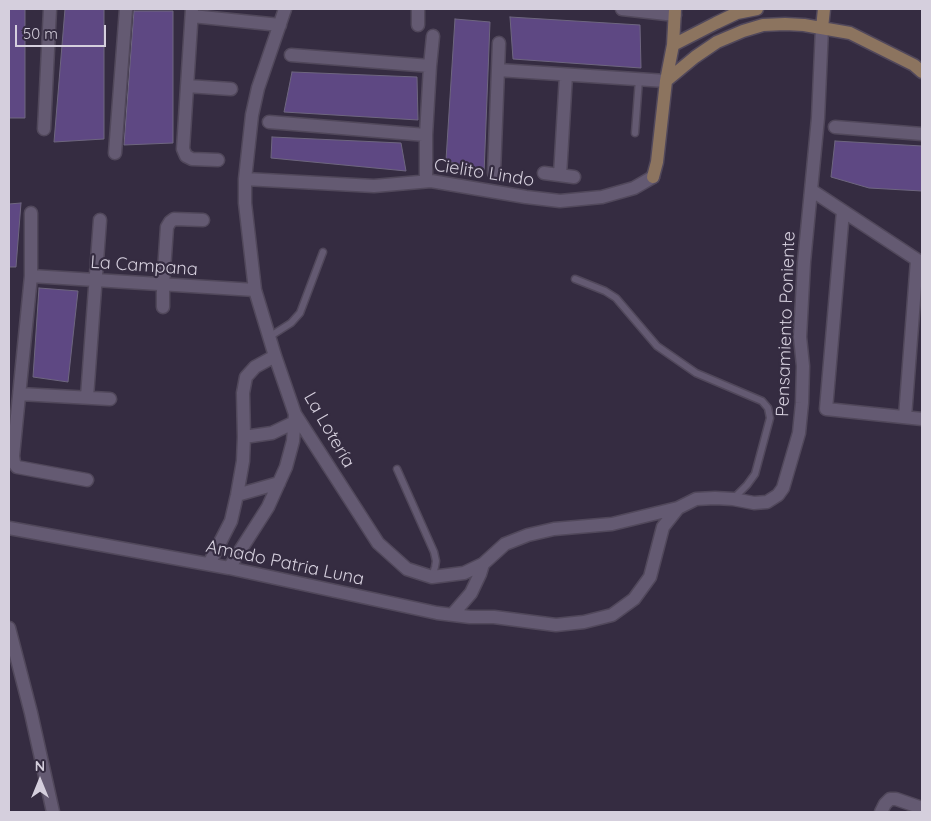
<!DOCTYPE html>
<html>
<head>
<meta charset="utf-8">
<style>
  body { margin:0 }
  #map { position:relative; width:931px; height:821px; overflow:hidden; background:#352c41; font-family:Quicksand,sans-serif }
  canvas { display:block }
  .frame { position:absolute; inset:0; border:10px solid #d5cfdd; pointer-events:none }
  .north { position:absolute; left:15px; top:756px; width:50px; height:50px; -webkit-text-stroke:4px #352c41; paint-order:stroke; rotate:0deg; font-size:14px; font-weight:700; line-height:20px; text-align:center; color:#d5cfdd }
  .north::after { content:''; display:block; margin:auto; width:18px; height:22px; background:#d5cfdd; clip-path:polygon(50% 0,100% 100%,50% 72%,0 100%) }
  .scale { position:absolute; left:15px; top:25px; width:91px; height:22px; box-sizing:border-box; border:2px solid #d5cfdd; border-top:0; padding-left:6px; font-size:15px; line-height:18px; white-space:nowrap; color:#d5cfdd; -webkit-text-stroke:4px #352c41; paint-order:stroke }
</style>
</head>
<body>
<div id="map">
<canvas width="931" height="821"></canvas>
<div class="frame"></div>
<div class="north">N</div>
<div class="scale">50 m</div>
</div>
<script>
const g = document.querySelector('canvas').getContext('2d');
g.lineJoin = 'round';
function fill(path, color) {
  g.fillStyle = color;
  g.fill(path, 'evenodd');
}
function toPath(rows) {
  const path = new Path2D();
  for (const r of rows) {
    path.moveTo(r[0], r[1]);
    for (let i = 2; i < r.length; i += 2) path.lineTo(r[i], r[i + 1]);
  }
  return path;
}
function stroke(path, color, width, dash) {
  g.strokeStyle = color;
  g.lineWidth = width;
  g.lineCap = dash ? 'butt' : 'round';
  g.setLineDash(dash || []);
  g.stroke(path);
}
function write(font, color, halo, rows, align = 'center') {
  g.font = font + ' Quicksand,sans-serif';
  g.lineWidth = 4.5;
  g.setLineDash([]);
  g.textBaseline = 'middle';
  g.strokeStyle = halo;
  g.fillStyle = color;
  for (const [text, x, y, turn = 0] of rows) {
    g.save();
    g.translate(x, y);
    g.rotate((+turn || 0) * Math.PI / 180);
    g.textAlign = isNaN(turn) ? turn : align;
    if (halo) g.strokeText(text, 0, 0);
    g.fillText(text, 0, 0);
    g.restore();
  }
}
const building = toPath([
  [9,9,25,9,25,118,9,118,9,9],
  [65,9,104,9,104,139,54,142,65,9],
  [134,11,173,11,173,143,124,145,134,11],
  [510,17,640,25,641,68,513,59,510,17],
  [455,19,490,22,484,174,446,160,455,19],
  [292,72,417,77,418,120,284,112,292,72],
  [272,137,401,143,406,171,271,158,272,137],
  [835,141,922,146,922,191,869,188,831,177,835,141],
  [21,203,16,267,9,267,9,204,21,203],
  [39,288,78,291,68,382,33,377,39,288]
]);
fill(building, '#5e4883');
stroke(building, '#6e667f', 1);
const lane = toPath([
  [635,133,639,79],
  [575,279,605,291,616,298,657,346,696,373,762,401,768,408,770,418,755,474,747,485,733,499],
  [269,337,291,323,300,313,323,252],
  [397,469,434,552,436,561,435,567,432,577]
]);
const street = toPath([
  [192,9,183,149,186,156,192,159,218,160],
  [285,9,258,88,252,115,245,179,245,203,255,290,275,356,295,414,378,543,407,569,432,577,464,573,483,564,505,544,528,535,554,529,612,524,678,508],
  [622,9,675,15],
  [192,16,280,25],
  [418,25,418,9],
  [291,55,430,66],
  [498,70,666,81],
  [187,86,231,89],
  [269,122,426,135],
  [835,127,922,134],
  [44,129,50,9],
  [115,153,126,9],
  [494,173,499,43],
  [544,173,574,177],
  [560,175,566,75],
  [245,179,374,186,431,181,526,197,560,201,602,197,634,188,653,177],
  [426,181,426,135,430,66,433,36],
  [811,190,922,263],
  [843,211,826,409,922,419],
  [31,213,31,276,13,456,14,463,17,467,87,480],
  [31,276,255,290],
  [163,307,163,285,167,227,170,222,174,219,203,220],
  [20,394,110,399],
  [87,397,100,220],
  [905,417,917,260],
  [244,437,272,433,295,422],
  [237,495,279,483],
  [9,528,229,568,437,613,470,617,494,617,556,625,584,622,612,615,634,599,650,577,663,527,678,508,696,499,715,498,733,499,754,503,767,502,778,495,783,488,799,433,802,403,803,366,800,337,804,262,818,118,822,28],
  [209,564,231,521,237,495,243,461,244,437,243,393,246,377,255,367,275,356],
  [229,568,268,507,286,467,293,441,295,414],
  [452,615,471,593,480,574,483,564],
  [9,628,31,713,53,812],
  [881,812,885,804,890,799,896,799,922,808]
]);
const secondary = toPath([
  [822,28,824,9],
  [673,45,716,23,737,13,757,9],
  [666,81,695,57,717,42,743,31,763,25,785,24,804,25,850,33,914,65,922,72],
  [653,177,657,162,666,81,673,45,675,9]
]);
stroke(lane, '#51485b', 9);
stroke(street, '#51485b', 15);
stroke(secondary, '#51485b', 15);
stroke(lane, '#645a72', 6);
stroke(street, '#645a72', 12);
stroke(secondary, '#8c745f', 12);
write('18px', '#d5cfdd', '#352c41', [
  ["Cielito Lindo",484,173,9],
  ["La Campana",144,266,4],
  ["Pensamiento Poniente",786,324,-88],
  ["La Lotería",329,430,60],
  ["Amado Patria Luna",285,563,12]
]);
</script>
</body>
</html>
